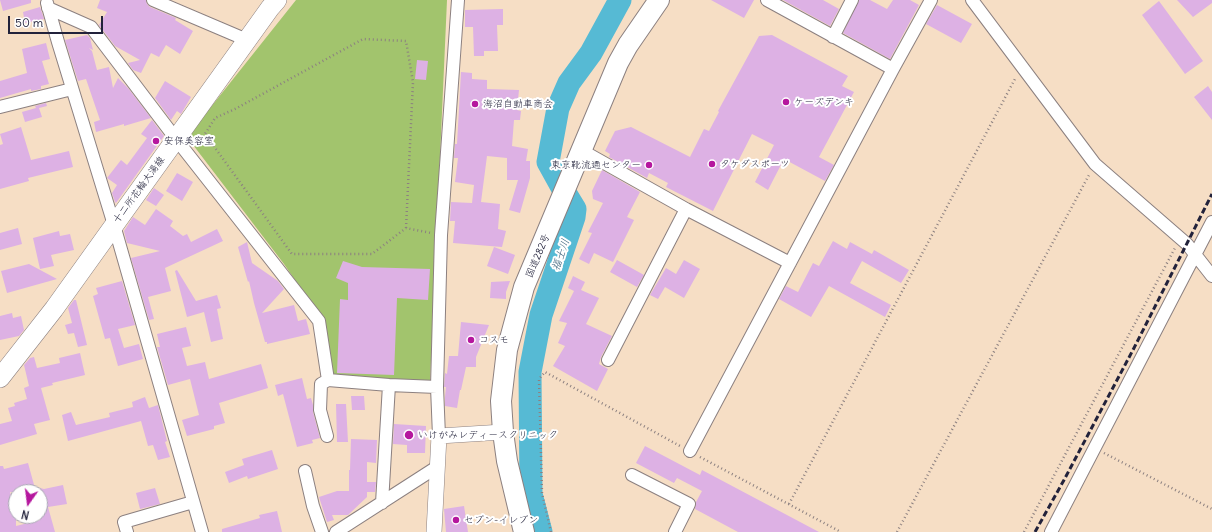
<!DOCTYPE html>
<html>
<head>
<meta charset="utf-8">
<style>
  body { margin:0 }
  #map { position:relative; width:1212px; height:532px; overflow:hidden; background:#f6dec5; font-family:Delius,sans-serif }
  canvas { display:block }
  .north { position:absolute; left:8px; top:484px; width:40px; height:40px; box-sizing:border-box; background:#fff; border:1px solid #a7a7b1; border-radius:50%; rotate:194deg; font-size:11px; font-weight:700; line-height:16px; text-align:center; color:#22223b }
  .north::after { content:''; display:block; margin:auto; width:14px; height:18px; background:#b5179e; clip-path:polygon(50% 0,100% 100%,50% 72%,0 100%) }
  .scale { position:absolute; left:8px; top:16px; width:95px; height:18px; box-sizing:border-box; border:2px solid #22223b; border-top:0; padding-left:5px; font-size:12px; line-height:14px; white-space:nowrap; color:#22223b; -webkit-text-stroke:3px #fff; paint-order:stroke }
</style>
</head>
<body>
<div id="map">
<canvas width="1212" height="532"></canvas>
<div class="north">N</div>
<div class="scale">50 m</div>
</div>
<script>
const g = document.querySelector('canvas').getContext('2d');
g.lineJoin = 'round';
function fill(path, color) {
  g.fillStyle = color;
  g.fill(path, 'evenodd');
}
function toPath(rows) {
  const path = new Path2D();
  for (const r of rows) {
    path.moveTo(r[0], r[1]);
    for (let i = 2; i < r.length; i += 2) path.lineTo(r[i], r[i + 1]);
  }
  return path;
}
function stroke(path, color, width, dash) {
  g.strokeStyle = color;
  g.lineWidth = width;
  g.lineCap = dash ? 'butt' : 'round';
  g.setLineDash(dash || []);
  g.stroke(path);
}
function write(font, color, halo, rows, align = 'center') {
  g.font = font + ' Delius,"Klee One",sans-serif';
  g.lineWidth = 4;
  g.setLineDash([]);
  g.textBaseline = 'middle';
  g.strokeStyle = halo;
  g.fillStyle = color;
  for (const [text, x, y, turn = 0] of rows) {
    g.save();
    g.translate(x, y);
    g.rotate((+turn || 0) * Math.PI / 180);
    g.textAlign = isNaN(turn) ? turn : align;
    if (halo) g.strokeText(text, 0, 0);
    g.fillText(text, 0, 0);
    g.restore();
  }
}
fill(toPath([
  [296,0,447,0,430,382,333,377,325,324,284,264,187,137]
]), '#a2c46d');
stroke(toPath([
  [541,532,531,494,530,372,541,315,574,217,575,209,564,191,548,162,558,108,569,83,591,53,620,0]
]), '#56bad4', 23);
fill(toPath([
  [0,0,31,0,31,3,3,11],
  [100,0,146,0,147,4,150,7,176,18,175,20,193,31,180,54,166,45,159,57,151,53,141,73,133,70,128,63,140,60,115,46,99,25,107,12,97,8],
  [711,0,754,0,744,18],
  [783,0,823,0,839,9,830,26],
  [859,0,870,0,887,9,893,0,910,0,919,5,890,59,843,33],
  [1177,0,1212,0,1212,3,1193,17],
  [1159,1,1203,61,1185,74,1142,15],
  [937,5,972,24,961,43,926,24],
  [40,7,44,19,25,23,23,12],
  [503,9,503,25,497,25,498,51,484,51,484,56,474,56,473,27,465,27,465,10],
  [87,35,90,38,93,50,89,48,92,51,97,70,109,67,113,88,118,78,128,88,151,118,124,126,124,124,96,132,94,122,100,120,86,79,78,81,65,40],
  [772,35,848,76,842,86,854,92,819,157,834,165,825,181,784,159,768,190,755,182,774,145,752,134,713,211,666,187,668,183,649,173,647,178,609,157,610,154,605,151,615,131,631,127,690,157,704,129,709,131,719,112,718,111,759,36],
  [46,43,50,59,42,61,49,84,41,86,41,89,31,91,31,89,0,98,0,81,27,73,22,49],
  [417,60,428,61,426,80,415,79],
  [461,72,472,73,472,79,487,80,487,89,519,90,517,110,521,111,520,120,514,120,512,146,528,149,526,161,530,161,530,178,520,213,509,210,518,180,507,180,507,158,487,156,481,202,500,204,498,229,506,231,502,247,453,243,455,221,450,221,451,202,472,203,474,185,455,182,458,158,454,158,455,144,457,144],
  [165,81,191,97,181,114,177,111,171,120,155,98],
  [1208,86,1212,92,1212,120,1194,97],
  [46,103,47,106,39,108,42,117,25,122,22,112,36,108,35,106],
  [152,120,164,136,116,203,115,202,112,193,117,185,107,178,121,160,127,165,147,138,141,134],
  [21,127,31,160,69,151,73,167,28,178,29,181,0,189,0,145,3,144,0,134],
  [602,170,640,192,627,217,634,220,613,262,594,253,589,264,579,259,592,233,588,232,603,203,593,199,592,191],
  [177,173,193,182,182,201,166,191],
  [154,188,164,195,156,206,146,200],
  [156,209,173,221,170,226,183,236,187,234,191,242,217,229,223,241,165,268,171,291,148,297,154,319,149,320,131,258,160,251,127,243,124,231,133,217,145,225],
  [18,228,22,244,0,250,0,233],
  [59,231,60,236,70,234,74,250,51,255,54,266,40,269,33,238],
  [833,241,847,249,850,242,872,254,874,250,909,270,901,283,862,261,850,283,891,305,885,317,829,286,811,317,779,299,786,286,798,292,813,263,819,266],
  [247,242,252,263,278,281,284,289,262,313,294,305,298,321,306,319,310,334,267,344,267,342,265,342,254,303,249,281,248,282,238,247],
  [494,247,515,255,508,274,487,266],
  [617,260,644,275,637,287,610,272],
  [684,260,700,269,684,298,665,287,658,299,650,295,666,268,676,274],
  [343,261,362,267,430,269,428,300,397,298,394,375,337,373,340,299,348,300,348,283,336,278],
  [29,264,57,279,7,293,1,271],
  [177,270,196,301,217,295,221,308,217,309,223,339,211,342,204,312,187,317,175,271],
  [573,276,585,282,581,290,599,298,586,324,612,336,601,357,599,364,608,369,597,391,553,366,565,346,558,343,567,323,559,321,574,291,568,288],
  [122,281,135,325,118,329,124,348,139,344,143,359,118,366,110,338,105,339,93,296,98,294,96,288],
  [510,281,506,292,506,299,490,298,491,282],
  [74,300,76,300,87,345,78,347,74,333,68,334,65,325,72,323,68,308],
  [12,313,13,318,21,316,24,330,19,336,0,340,0,316],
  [461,322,489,325,476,357,476,367,466,367,461,390,460,390,457,408,445,406,445,397,446,387,444,387,445,373,447,374,449,356,458,356],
  [186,327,191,346,182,348,187,366,205,362,209,379,261,364,268,388,219,403,225,423,214,426,214,429,187,436,182,420,199,415,190,379,168,385,157,347,160,347,157,334],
  [80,353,85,375,52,383,53,385,41,388,50,420,34,424,37,434,0,445,0,424,12,421,8,408,15,406,14,403,27,399,24,388,29,386,24,365,30,358,34,357,37,368,60,363,59,358],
  [302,378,307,399,311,398,313,405,313,412,320,438,312,440,313,443,297,447,283,394,278,396,275,385],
  [351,396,364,396,365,410,352,410],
  [145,397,149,408,158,405,167,441,165,442,170,457,158,460,153,445,148,446,141,421,68,441,62,415,71,412,76,425,110,417,109,413,133,407,132,402],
  [336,404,346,404,348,442,337,442],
  [394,424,426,426,425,453,407,453,407,445,393,444],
  [351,439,377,440,376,463,367,462,367,482,376,482,375,492,367,492,367,497,348,515,332,515,334,520,327,522,319,497,337,491,349,491,349,470,350,470],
  [645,446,700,475,702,470,819,532,738,532,695,509,696,502,702,491,677,478,674,483,636,463],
  [272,450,278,469,248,479,247,476,229,483,225,472,244,465,242,459],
  [28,463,36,492,10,492,16,511,16,526,40,520,40,488,44,489,63,485,67,504,48,507,55,532,0,532,0,466,3,466,4,469],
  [155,488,160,504,140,509,136,493],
  [464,506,468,532,446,532,444,509],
  [277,511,282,532,222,532,222,529,260,518,259,515]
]), '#ddb1e4');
const minor = toPath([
  [153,0,247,40],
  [767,0,893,69],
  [972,0,1095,164,1187,244,1212,276],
  [47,3,58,42,114,225,202,532],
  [48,8,91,27,176,139,319,321,328,380,389,385,437,387],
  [833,37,852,0],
  [0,107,72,89],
  [581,150,686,209,608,360],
  [686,209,790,263],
  [327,436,320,410,321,384,328,380],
  [439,436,437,387,441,235,458,0],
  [690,451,893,69,931,0],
  [305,471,313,506,322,532],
  [632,475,689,504,675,532],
  [382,503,389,385],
  [127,532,124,522,193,502],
  [336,532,437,467],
  [1051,532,1212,222]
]);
const tertiary = toPath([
  [434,532,439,436,503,432]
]);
const primary = toPath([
  [0,378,54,309,270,8,277,0]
]);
const trunk = toPath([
  [524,532,507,461,503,432,501,401,507,350,524,287,618,63,628,45,659,0]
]);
stroke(minor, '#8c8080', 14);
stroke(tertiary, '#8c8080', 16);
stroke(primary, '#8c8080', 20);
stroke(trunk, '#8c8080', 22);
stroke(toPath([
  [406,228,413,82,406,41,363,39,235,109,215,118,205,134,292,254,372,254,406,228,431,233],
  [1104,453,1212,509],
  [700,457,841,532],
  [789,504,1016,77],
  [551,532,542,493,539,379,545,372,680,446],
  [897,532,1089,175],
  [1024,532,1175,248]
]), '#8c8080', 2.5, [1, 3]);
stroke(minor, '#fff', 12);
stroke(tertiary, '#fff', 15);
stroke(primary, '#fff', 19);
stroke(trunk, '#fff', 20);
stroke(toPath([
  [1035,532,1064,480,1134,348,1212,194]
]), '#22223b', 3, [6, 3]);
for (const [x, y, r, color] of [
  [786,102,4,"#b5179e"],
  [475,104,4,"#b5179e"],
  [156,141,4,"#b5179e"],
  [712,164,4,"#b5179e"],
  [649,165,4,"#b5179e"],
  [471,340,4,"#b5179e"],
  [409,435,5,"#b5179e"],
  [456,520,4,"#b5179e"]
]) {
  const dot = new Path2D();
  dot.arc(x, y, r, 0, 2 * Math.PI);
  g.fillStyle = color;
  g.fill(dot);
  stroke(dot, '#fff', 1.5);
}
write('10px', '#22223b', '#fff', [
  ["ケーズデンキ",794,102],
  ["海沼自動車商会",483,104],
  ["安保美容室",164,141],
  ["タケダスポーツ",720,164],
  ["東京靴流通センター",641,165,"right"],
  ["コスモ",479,340],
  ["いけがみレディースクリニック",418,435],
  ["セブン-イレブン",464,520]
], 'left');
write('10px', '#22223b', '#fff', [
  ["十二所花輪大湯線",139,190,-54],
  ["国道282号",538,256,-67]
]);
write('italic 11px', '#375f78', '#fff', [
  ["福士川",561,255,-71]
]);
</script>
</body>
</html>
